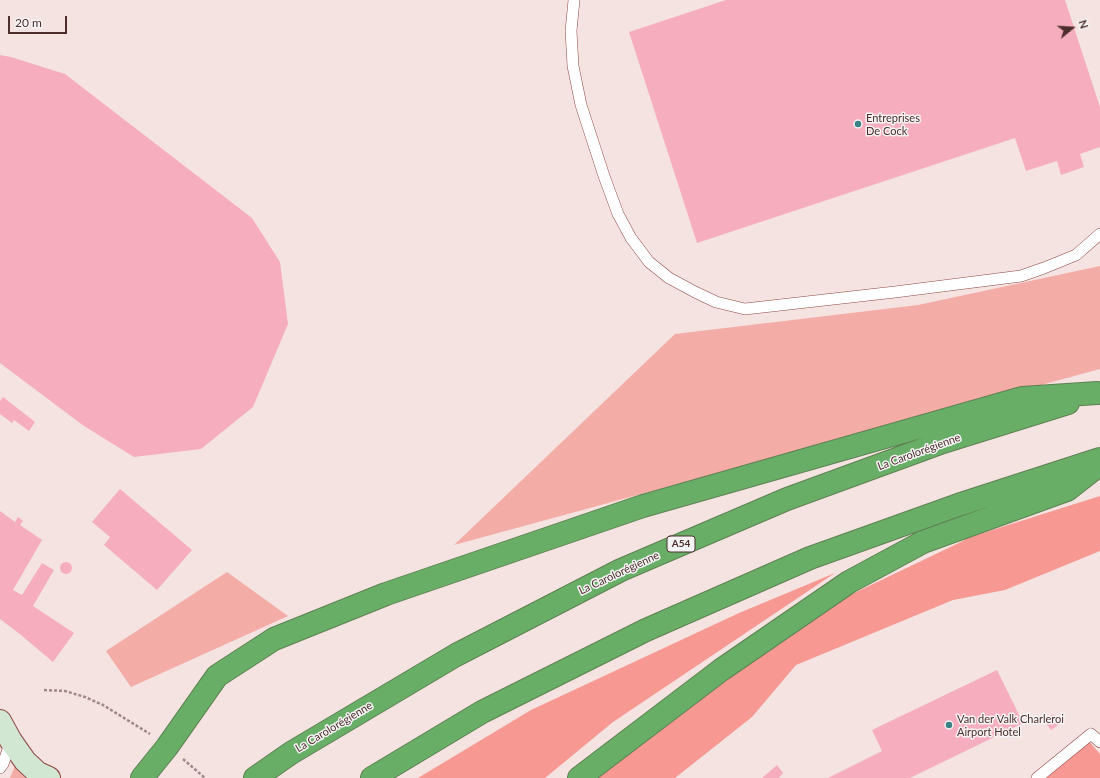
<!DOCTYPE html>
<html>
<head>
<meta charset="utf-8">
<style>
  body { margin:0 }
  #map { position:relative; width:1100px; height:778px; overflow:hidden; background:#f4e3e1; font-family:Lato,sans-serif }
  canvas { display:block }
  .north { position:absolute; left:1052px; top:8px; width:40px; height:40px; -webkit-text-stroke:3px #f4f4f4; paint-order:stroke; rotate:72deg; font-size:11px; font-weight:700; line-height:16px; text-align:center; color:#4e2e2c }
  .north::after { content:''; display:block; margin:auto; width:14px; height:18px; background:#4e2e2c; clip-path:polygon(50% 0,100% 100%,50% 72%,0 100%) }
  .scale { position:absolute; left:8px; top:16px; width:59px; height:18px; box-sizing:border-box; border:2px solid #4e2e2c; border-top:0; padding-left:5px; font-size:12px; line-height:14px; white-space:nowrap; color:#4e2e2c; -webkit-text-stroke:3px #f4f4f4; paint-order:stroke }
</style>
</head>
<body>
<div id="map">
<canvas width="1100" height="778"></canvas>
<div class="north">N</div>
<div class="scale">20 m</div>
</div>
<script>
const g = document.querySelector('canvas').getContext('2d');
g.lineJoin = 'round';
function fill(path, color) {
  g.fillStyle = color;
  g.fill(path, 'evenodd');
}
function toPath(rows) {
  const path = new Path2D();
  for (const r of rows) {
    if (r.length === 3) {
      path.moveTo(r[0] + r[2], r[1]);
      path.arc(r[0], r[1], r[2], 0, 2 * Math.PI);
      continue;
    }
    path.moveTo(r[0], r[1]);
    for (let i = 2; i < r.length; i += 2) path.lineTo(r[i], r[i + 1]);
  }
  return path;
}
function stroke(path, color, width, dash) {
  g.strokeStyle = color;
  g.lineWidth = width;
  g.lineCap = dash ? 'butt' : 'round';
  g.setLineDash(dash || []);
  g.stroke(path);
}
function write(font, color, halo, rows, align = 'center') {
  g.font = font + ' Lato,sans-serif';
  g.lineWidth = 3;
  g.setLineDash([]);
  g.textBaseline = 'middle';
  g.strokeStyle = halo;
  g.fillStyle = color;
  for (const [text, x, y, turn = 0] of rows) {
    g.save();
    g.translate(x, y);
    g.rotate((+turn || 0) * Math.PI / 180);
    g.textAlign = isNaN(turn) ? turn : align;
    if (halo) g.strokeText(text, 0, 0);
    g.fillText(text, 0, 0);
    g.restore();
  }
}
fill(toPath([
  [1100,266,1100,369,454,545,675,334,918,305],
  [227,572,288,616,131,687,106,651],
  [15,766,25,778,10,778]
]), '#f4aca7');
fill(toPath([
  [1100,496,1100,551,1005,590,953,600,796,665,752,717,675,778,591,778,781,628,963,541,967,538],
  [835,573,613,722,545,778,418,778,531,710,739,613],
  [1086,738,1100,754,1100,778,1046,778]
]), '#f79892');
fill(toPath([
  [726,0,1065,0,1100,107,1100,147,1080,154,1084,167,1061,175,1057,161,1026,171,1015,138,697,243,629,32],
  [0,55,11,57,65,74,252,218,280,262,288,324,253,407,201,449,134,457,84,426,0,363],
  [3,397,35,422,29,431,14,420,12,423,0,414,0,401],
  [120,489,192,550,157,590,104,545,110,537,92,522],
  [0,511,15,522,18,517,23,521,20,525,42,540,13,590,22,595,42,563,54,570,33,606,74,633,53,662,21,635,0,619],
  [66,568,6],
  [997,670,1023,723,910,778,828,778,882,751,872,730],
  [1053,714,1061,723,1051,730,1044,721],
  [777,765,783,773,779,778,762,778]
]), '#f6aebf');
const service = toPath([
  [574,0,571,31,573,66,581,105,604,176,618,214,631,238,649,262,669,278,695,292,716,302,745,309,895,292,1021,276,1044,268,1076,255,1100,234],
  [0,768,3,764,11,741],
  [1037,778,1091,734,1100,742]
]);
const secondary = toPath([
  [0,721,11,741,25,761,38,773,49,778]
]);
const motorway = toPath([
  [142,778,167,747,217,676,274,639,386,594,643,506,1022,398,1097,393],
  [255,778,291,753,456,655,621,570,787,499,943,442,1068,403],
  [372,778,482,712,646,630,810,558,958,505,1100,459],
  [579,778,721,670,849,582,923,542,1067,490,1099,465]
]);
stroke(service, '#8f4845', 12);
stroke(secondary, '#8f4845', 24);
stroke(motorway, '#5f8152', 24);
stroke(toPath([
  [44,690,65,691,85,697,103,705,150,734],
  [183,759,205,778]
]), '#a18886', 2.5, [3, 2]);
stroke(service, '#fff', 11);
stroke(secondary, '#d2e7d1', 22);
stroke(motorway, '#68ae66', 22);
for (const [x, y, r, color] of [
  [858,124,4,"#3a8288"],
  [949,725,4,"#3a8288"]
]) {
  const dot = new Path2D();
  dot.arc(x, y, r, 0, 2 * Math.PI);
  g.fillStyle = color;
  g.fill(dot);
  stroke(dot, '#f4f4f4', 1.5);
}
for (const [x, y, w] of [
  [681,544,28]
]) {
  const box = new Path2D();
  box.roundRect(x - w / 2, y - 8, w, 16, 3);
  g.fillStyle = '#f4f4f4';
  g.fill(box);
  stroke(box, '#4e2e2c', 1);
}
write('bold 10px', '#4e2e2c', null, [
  ["A54",681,544]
]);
write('11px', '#4e2e2c', '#f4f4f4', [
  ["Entreprises",866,118],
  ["De Cock",866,131],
  ["Van der Valk Charleroi",957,719],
  ["Airport Hotel",957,732]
], 'left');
write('11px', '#4e2e2c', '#f4f4f4', [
  ["La Carolorégienne",919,452,-20],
  ["La Carolorégienne",619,573,-25],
  ["La Carolorégienne",334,727,-31]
]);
</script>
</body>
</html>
